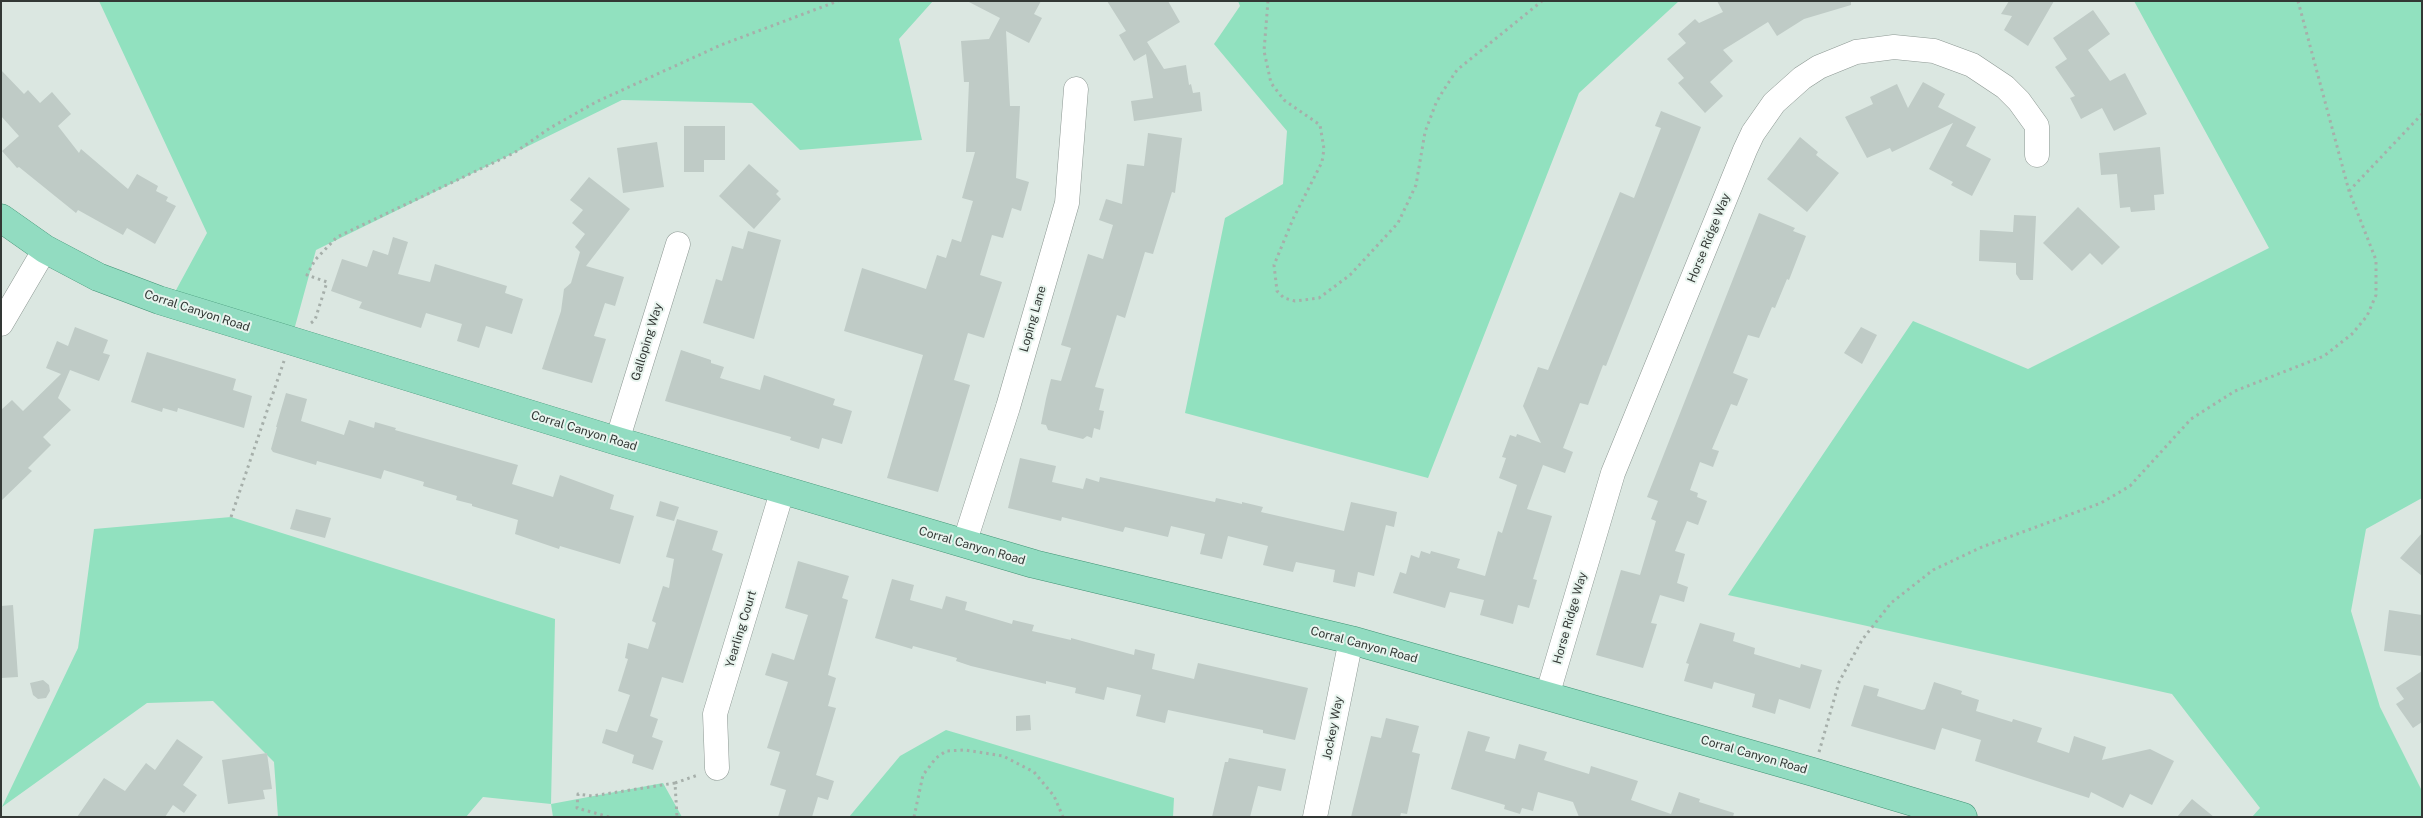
<!DOCTYPE html>
<html>
<head>
<meta charset="utf-8">
<style>
  body { margin:0 }
  #map { position:relative; width:2423px; height:818px; overflow:hidden; background:#dbe7e1; font-family:"Public Sans",sans-serif }
  canvas { display:block }
  .frame { position:absolute; inset:0; border:2px solid #333835; pointer-events:none }
</style>
</head>
<body>
<div id="map">
<canvas width="2423" height="818"></canvas>
<div class="frame"></div>
</div>
<script>
const g = document.querySelector('canvas').getContext('2d');
g.lineJoin = 'round';
function fill(path, color) {
  g.fillStyle = color;
  g.fill(path, 'evenodd');
}
function toPath(rows) {
  const path = new Path2D();
  for (const r of rows) {
    path.moveTo(r[0], r[1]);
    for (let i = 2; i < r.length; i += 2) path.lineTo(r[i], r[i + 1]);
  }
  return path;
}
function stroke(path, color, width, dash) {
  g.strokeStyle = color;
  g.lineWidth = width;
  g.lineCap = dash ? 'butt' : 'round';
  g.setLineDash(dash || []);
  g.stroke(path);
}
function write(font, color, halo, rows, align = 'center') {
  g.font = font + ' "Public Sans",sans-serif';
  g.lineWidth = 4;
  g.setLineDash([]);
  g.textBaseline = 'middle';
  g.strokeStyle = halo;
  g.fillStyle = color;
  for (const [text, x, y, turn = 0] of rows) {
    g.save();
    g.translate(x, y);
    g.rotate((+turn || 0) * Math.PI / 180);
    g.textAlign = isNaN(turn) ? turn : align;
    if (halo) g.strokeText(text, 0, 0);
    g.fillText(text, 0, 0);
    g.restore();
  }
}
fill(toPath([
  [99,1,933,1,899,39,922,140,800,150,752,103,622,100,316,250,291,341,169,303,207,233],
  [1238,1,1679,1,1579,93,1428,478,1185,413,1225,218,1283,184,1287,131,1214,44,1240,6],
  [2134,1,2422,1,2422,498,2366,529,2351,611,2380,707,2422,791,2422,817,2252,817,2260,808,2172,694,1728,595,1913,321,2028,369,2269,248],
  [231,517,555,619,551,804,663,783,682,817,553,817,551,804,483,797,466,817,278,817,274,762,213,701,147,703,2,807,78,648,94,529],
  [946,730,1174,798,1173,817,849,817,900,756]
]), '#91e1bf');
fill(toPath([
  [967,1,1041,1,1034,14,1042,18,1029,43,1006,31,1010,106,1020,106,1016,178,1029,182,1021,211,1012,208,1003,238,992,235,980,275,1002,282,984,338,968,333,954,380,970,385,938,492,887,478,923,355,844,331,862,268,926,289,937,255,946,258,952,239,961,242,973,201,962,198,975,152,966,152,969,82,964,82,961,41,989,39,1000,18],
  [1107,1,1168,1,1180,22,1147,42,1164,69,1186,65,1189,85,1191,84,1193,93,1200,92,1202,111,1134,121,1131,101,1153,98,1146,54,1134,61,1119,35,1126,31],
  [1717,1,1851,1,1851,5,1804,19,1777,36,1768,22,1723,50,1733,61,1710,82,1723,96,1705,113,1678,83,1684,78,1667,59,1686,43,1678,34,1695,19,1699,23,1723,12],
  [2009,1,2054,1,2028,46,2004,30,2012,16,2001,14],
  [2093,10,2110,34,2088,50,2110,81,2125,73,2147,114,2114,131,2102,108,2081,119,2070,98,2075,96,2055,67,2067,59,2053,38],
  [1,70,24,94,28,90,40,103,52,92,71,114,58,126,79,153,81,149,128,189,137,174,158,186,156,191,168,197,166,201,176,206,155,244,127,228,123,235,78,210,76,213,19,167,17,168,2,151,19,136,1,116],
  [1923,82,1945,94,1938,107,1976,127,1966,146,1991,159,1972,196,1951,185,1953,182,1929,169,1953,123,1892,152,1890,148,1867,158,1845,117,1873,104,1870,97,1897,84,1908,108],
  [1661,111,1701,127,1606,366,1603,365,1588,405,1580,403,1563,448,1573,452,1565,473,1543,465,1527,509,1552,516,1533,579,1537,580,1529,608,1518,605,1513,624,1480,615,1484,600,1450,592,1445,608,1393,593,1400,572,1406,574,1411,555,1419,558,1421,551,1430,554,1431,551,1460,559,1457,568,1485,576,1498,531,1502,533,1517,485,1499,478,1506,458,1502,457,1510,435,1516,437,1517,434,1541,443,1523,406,1538,367,1548,370,1620,192,1634,198,1661,128,1655,126],
  [684,126,725,126,725,160,704,160,704,172,684,172],
  [1148,133,1182,138,1175,193,1172,192,1153,254,1145,252,1125,318,1117,315,1095,387,1104,389,1099,410,1104,411,1100,430,1094,428,1092,438,1087,436,1083,439,1048,430,1046,425,1041,424,1046,399,1051,379,1061,381,1071,348,1061,345,1088,254,1103,259,1113,225,1099,220,1106,199,1122,204,1127,164,1144,166],
  [1800,137,1818,152,1816,155,1839,173,1807,212,1767,179],
  [657,142,664,187,623,193,617,148],
  [2160,147,2164,194,2154,195,2155,210,2131,212,2130,207,2120,208,2117,174,2101,175,2099,153],
  [749,164,779,191,776,194,781,199,754,229,719,196],
  [589,177,630,209,586,266,624,277,615,306,605,303,594,336,606,339,592,383,542,369,561,311,564,289,571,283,580,252,575,247,585,234,572,223,583,210,570,200],
  [2078,207,2120,247,2102,265,2090,253,2072,271,2043,243],
  [1759,213,1795,228,1793,231,1806,236,1789,280,1787,279,1775,308,1772,307,1759,338,1748,335,1733,373,1748,379,1737,406,1731,404,1712,449,1719,451,1713,467,1700,462,1690,490,1698,493,1697,497,1707,501,1698,525,1687,521,1675,551,1685,554,1677,583,1688,587,1684,602,1660,595,1651,623,1657,624,1643,668,1596,655,1621,570,1640,575,1656,521,1651,519,1658,501,1647,497],
  [2014,215,2036,216,2033,280,2020,280,2016,274,2016,263,1979,261,1980,230,2013,232],
  [748,231,781,240,754,339,703,323,716,279,722,281,732,246,743,249],
  [393,237,408,242,398,274,430,282,435,264,507,286,505,293,523,299,512,334,486,326,479,348,457,341,462,324,426,313,421,328,359,308,362,302,331,291,342,259,367,267,373,250,388,255],
  [75,327,108,340,103,353,110,355,99,381,70,370,58,398,71,410,43,437,51,445,28,468,32,471,1,501,1,410,12,400,23,411,61,374,46,368,57,341,68,346],
  [1861,327,1877,335,1862,364,1844,353],
  [681,350,711,360,711,363,724,367,720,378,760,390,764,375,835,399,833,405,852,411,842,444,822,438,819,449,790,440,791,437,665,401],
  [147,352,236,379,233,390,252,396,244,428,178,408,177,412,163,408,162,412,131,402],
  [286,393,307,399,301,421,344,435,349,420,374,428,375,422,396,428,395,430,518,465,512,484,553,497,560,475,614,495,610,509,634,516,620,564,560,546,559,549,515,534,518,520,472,506,472,504,456,500,457,496,423,486,424,482,384,470,381,479,317,461,316,465,273,452,271,449,277,427,276,427],
  [1020,458,1056,466,1052,482,1083,489,1086,478,1099,482,1100,477,1215,502,1216,498,1242,504,1242,502,1263,507,1261,512,1344,531,1351,502,1397,512,1394,527,1386,525,1374,576,1358,572,1355,587,1333,582,1335,570,1296,562,1293,572,1263,565,1268,546,1228,536,1222,559,1200,554,1205,534,1171,526,1168,537,1125,527,1123,532,1062,517,1061,521,1008,508],
  [660,501,679,507,674,521,656,516],
  [296,509,331,518,325,538,290,529],
  [677,519,718,531,712,550,723,554,683,683,662,677,650,716,658,719,652,737,663,741,653,770,632,763,634,755,602,743,606,729,617,732,630,695,618,691,628,659,625,658,628,643,648,649,656,623,652,621,663,586,669,588,674,559,666,557],
  [2422,533,2422,576,2400,558],
  [798,561,849,576,842,598,848,600,828,675,836,678,828,706,836,708,816,775,834,781,828,800,818,797,812,817,778,817,786,790,770,785,780,752,767,748,788,682,765,675,772,653,794,660,808,615,785,608],
  [892,579,914,585,910,600,942,609,946,596,967,602,965,610,1012,624,1013,620,1034,625,1032,631,1071,640,1071,638,1134,655,1135,649,1155,654,1152,669,1194,679,1198,663,1308,688,1295,740,1263,733,1263,730,1168,710,1165,723,1136,716,1141,695,1107,687,1104,700,1075,693,1076,688,1046,681,1046,684,971,666,956,661,957,658,913,646,912,649,875,638],
  [13,605,18,677,1,678,1,606],
  [2389,610,2422,615,2422,656,2384,651],
  [1700,623,1735,633,1733,641,1755,648,1754,654,1800,668,1801,664,1822,670,1810,709,1779,699,1775,714,1752,707,1755,694,1714,682,1712,689,1684,681,1689,664,1686,663],
  [2422,671,2422,722,2413,728,2396,704,2404,699,2396,688],
  [43,680,49,685,50,691,46,698,38,699,33,695,30,683],
  [1934,682,1962,691,1961,694,1979,700,1976,711,2012,722,2013,719,2042,728,2037,742,2069,753,2074,736,2106,747,2102,760,2150,749,2174,761,2152,805,2130,794,2123,808,2091,792,2089,798,1975,761,1981,740,1942,728,1935,750,1851,726,1864,685,1879,689,1877,696,1922,710,1925,709],
  [1030,715,1031,730,1016,731,1016,716],
  [1386,718,1419,726,1412,752,1420,754,1407,814,1401,813,1400,817,1351,817,1371,736,1381,738],
  [1468,731,1490,737,1485,751,1515,759,1519,744,1547,752,1544,760,1589,774,1591,766,1638,781,1631,800,1671,814,1679,792,1700,799,1699,802,1734,813,1733,817,1579,817,1573,802,1538,792,1533,811,1522,808,1520,814,1504,809,1505,805,1451,789],
  [177,739,203,757,183,785,197,795,184,813,173,805,165,817,77,817,104,778,125,791,146,763,155,770],
  [267,753,272,789,263,790,265,799,228,804,222,760],
  [1229,758,1286,769,1281,791,1258,786,1250,817,1212,817,1225,762,1228,762],
  [2192,799,2214,817,2177,817]
]), '#bfcbc6');
const minor = toPath([
  [1,324,45,249],
  [617,441,678,244],
  [964,544,1008,407,1067,203,1076,89],
  [1547,696,1613,473,1745,150,1753,133,1774,103,1802,78,1819,67,1856,52,1894,47,1934,51,1972,65,2005,87,2019,101,2037,126,2037,155],
  [717,768,715,714,782,492],
  [1315,817,1351,640]
]);
const major = toPath([
  [1,218,45,249,98,277,159,300,617,441,1034,564,1351,640,1813,772,1963,817]
]);
stroke(minor, '#8d9893', 25);
stroke(major, '#429375', 29);
stroke(toPath([
  [1268,1,1264,51,1271,83,1284,100,1320,125,1324,149,1322,162,1293,219,1274,265,1277,291,1284,298,1295,301,1319,298,1350,275,1398,223,1416,185,1425,132,1436,103,1443,91,1457,70,1542,1],
  [2349,191,2422,114],
  [311,323,315,320,327,282,307,275,315,260,337,237,514,153,550,128,596,102,721,45,838,1],
  [231,517,284,361],
  [1819,752,1839,682,1862,640,1891,603,1933,570,1982,547,2101,503,2130,486,2191,419,2235,391,2324,356,2352,334,2367,316,2376,295,2376,260,2349,191,2298,1],
  [675,783,698,775],
  [609,817,577,808,578,794,592,796,675,783,677,817],
  [914,817,923,775,936,758,946,751,965,750,1003,756,1034,772,1054,796,1063,817]
]), '#a6afaa', 3, [2.5, 4]);
stroke(minor, '#fff', 24);
stroke(major, '#92dcc1', 28);
write('12px', '#333835', '#e8f4ee', [
  ["Horse Ridge Way",1709,238,-68],
  ["Corral Canyon Road",197,311,18],
  ["Loping Lane",1033,319,-74],
  ["Galloping Way",647,342,-73],
  ["Corral Canyon Road",584,431,17],
  ["Corral Canyon Road",972,546,16],
  ["Horse Ridge Way",1570,618,-74],
  ["Yearling Court",741,629,-73],
  ["Corral Canyon Road",1364,645,15],
  ["Jockey Way",1333,728,-79],
  ["Corral Canyon Road",1754,755,16]
]);
</script>
</body>
</html>
